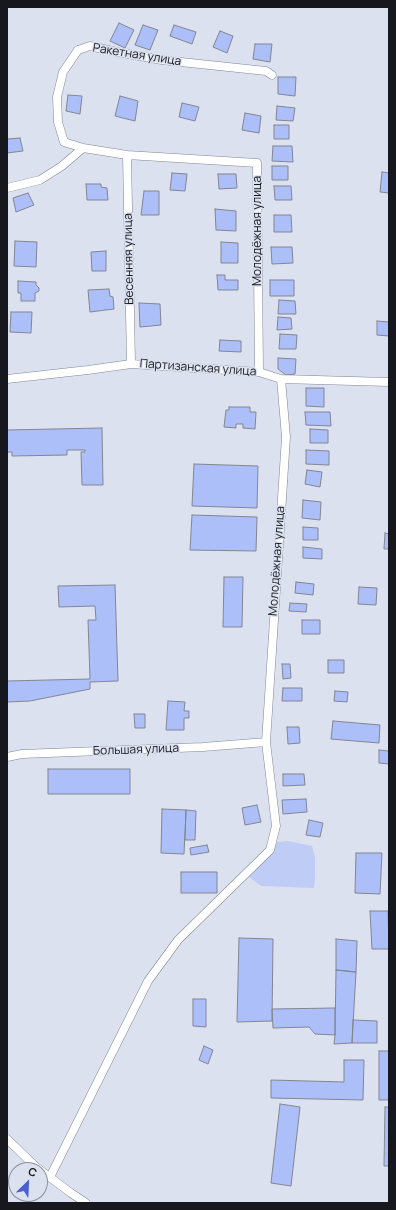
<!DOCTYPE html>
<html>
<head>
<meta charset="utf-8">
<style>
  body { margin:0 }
  #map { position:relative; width:396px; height:1210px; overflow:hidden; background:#dce1f0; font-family:Manrope,sans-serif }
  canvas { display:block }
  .frame { position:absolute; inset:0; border:8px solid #16181d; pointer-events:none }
  .north { position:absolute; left:8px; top:1162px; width:40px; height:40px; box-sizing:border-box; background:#dce1f0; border:1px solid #8d919c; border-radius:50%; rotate:24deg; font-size:11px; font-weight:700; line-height:16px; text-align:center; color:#16181d }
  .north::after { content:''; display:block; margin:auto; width:14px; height:18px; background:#4a5fd4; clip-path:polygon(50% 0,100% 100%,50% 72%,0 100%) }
</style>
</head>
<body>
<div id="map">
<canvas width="396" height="1210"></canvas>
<div class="frame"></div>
<div class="north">С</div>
</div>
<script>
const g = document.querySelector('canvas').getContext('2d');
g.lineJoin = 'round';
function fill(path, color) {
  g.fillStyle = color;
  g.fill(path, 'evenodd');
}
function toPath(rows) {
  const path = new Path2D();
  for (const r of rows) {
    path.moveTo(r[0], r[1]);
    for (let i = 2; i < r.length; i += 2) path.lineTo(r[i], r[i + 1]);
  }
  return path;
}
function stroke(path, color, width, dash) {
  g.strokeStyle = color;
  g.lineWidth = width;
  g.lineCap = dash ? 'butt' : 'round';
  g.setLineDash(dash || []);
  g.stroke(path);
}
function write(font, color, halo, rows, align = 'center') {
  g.font = font + ' Manrope,sans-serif';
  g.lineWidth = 3;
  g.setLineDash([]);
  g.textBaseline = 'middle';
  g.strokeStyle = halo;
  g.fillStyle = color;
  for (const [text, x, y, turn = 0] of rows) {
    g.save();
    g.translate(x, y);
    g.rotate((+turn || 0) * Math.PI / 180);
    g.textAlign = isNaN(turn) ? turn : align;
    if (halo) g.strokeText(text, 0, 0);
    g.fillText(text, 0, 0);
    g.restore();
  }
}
fill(toPath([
  [288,841,312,846,315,857,315,878,314,888,261,886,249,877,272,853,277,842]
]), '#bfccf6');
const building = toPath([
  [119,23,134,30,125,48,110,41,119,23],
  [143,25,158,30,150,50,135,45,143,25],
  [174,25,196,32,192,44,170,36,174,25],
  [220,31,233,36,227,53,213,47,220,31],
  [255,44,272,44,270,62,253,59,255,44],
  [278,77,296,77,295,96,278,94,278,77],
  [68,95,82,96,80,114,66,111,68,95],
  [120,96,138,101,135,121,115,116,120,96],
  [182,103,199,107,195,121,179,117,182,103],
  [277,106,295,108,293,121,276,120,277,106],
  [245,113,261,116,259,133,242,130,245,113],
  [274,125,289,125,289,139,274,139,274,125],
  [20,138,23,151,7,153,7,139,20,138],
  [273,146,292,146,293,162,272,161,273,146],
  [272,166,288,166,288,180,272,180,272,166],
  [382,172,389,173,389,193,380,192,382,172],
  [172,173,187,174,185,191,170,190,172,173],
  [218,174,236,174,237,188,219,189,218,174],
  [86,184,101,184,101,187,107,188,108,200,87,200,86,184],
  [274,186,291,186,292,200,275,200,274,186],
  [144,191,159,191,159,215,141,215,144,191],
  [28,193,34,205,16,212,13,198,28,193],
  [215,209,236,211,236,231,216,230,215,209],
  [274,215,291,215,292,232,274,232,274,215],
  [15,241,37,242,36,267,14,266,15,241],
  [221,242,238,243,238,263,221,263,221,242],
  [271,247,292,247,293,263,272,264,271,247],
  [106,251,106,271,92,271,91,252,106,251],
  [217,275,225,275,225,280,238,280,238,290,218,290,217,275],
  [270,280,294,280,294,296,270,296,270,280],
  [18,281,36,282,36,285,39,288,39,291,35,293,35,301,21,301,21,293,18,293,18,281],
  [109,289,110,296,113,297,114,309,90,312,88,290,109,289],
  [279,300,295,301,296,314,278,314,279,300],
  [139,303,160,304,161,325,140,327,139,303],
  [11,312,32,312,31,333,10,332,11,312],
  [278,317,291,318,292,329,277,330,278,317],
  [377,321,389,322,389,336,377,335,377,321],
  [280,334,297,335,296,349,279,349,280,334],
  [220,340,241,341,241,352,219,351,220,340],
  [278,358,296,359,295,374,286,375,278,369,278,358],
  [306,388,324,388,324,407,306,406,306,388],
  [229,407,250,407,250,412,256,412,255,429,243,428,243,424,236,424,236,428,224,427,226,410,229,410,229,407],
  [305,412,330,412,331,426,306,425,305,412],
  [102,428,103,485,82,485,81,452,85,452,85,450,67,450,67,455,12,456,12,452,7,452,7,430,102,428],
  [310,429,328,430,328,443,310,443,310,429],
  [306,450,329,451,329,465,306,464,306,450],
  [194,464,258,466,257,508,192,506,194,464],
  [307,470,322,472,320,487,305,484,307,470],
  [303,500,321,502,320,520,302,518,303,500],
  [192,515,257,517,256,551,190,550,192,515],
  [303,527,318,528,318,540,303,540,303,527],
  [385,533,389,534,389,549,384,549,385,533],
  [303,547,322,549,322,559,303,558,303,547],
  [224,577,243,577,242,627,223,627,224,577],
  [296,582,314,584,313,595,295,593,296,582],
  [115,585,118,681,90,682,90,689,30,701,7,702,7,681,90,679,88,620,96,620,95,606,59,607,58,586,115,585],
  [359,587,377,588,376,605,358,604,359,587],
  [290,603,307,604,306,612,289,611,290,603],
  [302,620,320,620,320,634,302,634,302,620],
  [328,660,344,660,344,673,328,673,328,660],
  [282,664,290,664,291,678,283,679,282,664],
  [283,688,302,688,302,701,282,701,283,688],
  [335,691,348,692,347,702,334,701,335,691],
  [168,701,185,702,184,711,189,711,189,718,184,718,184,730,166,730,168,701],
  [134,714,145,714,145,728,135,728,134,714],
  [333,721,380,725,379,743,331,739,333,721],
  [287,727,299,727,300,743,288,744,287,727],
  [379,750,389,751,389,764,379,763,379,750],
  [48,769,130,769,130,794,48,794,48,769],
  [283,774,304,774,305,785,283,786,283,774],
  [306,799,307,812,283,814,282,800,306,799],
  [257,805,261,822,245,825,242,808,257,805],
  [162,809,186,810,184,854,161,853,162,809],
  [186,810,196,811,195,840,185,840,186,810],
  [309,820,323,823,320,837,306,835,309,820],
  [207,845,209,852,191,855,190,848,207,845],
  [356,853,382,853,380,894,355,893,356,853],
  [181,872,217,872,217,893,181,893,181,872],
  [370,911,388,911,389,949,372,949,370,911],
  [239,938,273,939,272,1021,237,1022,239,938],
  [336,939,357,941,356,972,336,970,336,939],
  [336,970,356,972,352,1043,334,1044,335,1035,336,970],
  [193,999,206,999,206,1027,193,1026,193,999],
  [335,1008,335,1035,315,1034,309,1027,273,1028,272,1009,335,1008],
  [353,1020,377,1021,377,1043,352,1043,353,1020],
  [204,1046,213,1050,208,1064,199,1060,204,1046],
  [379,1051,389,1051,389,1100,379,1100,379,1051],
  [344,1060,364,1060,363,1100,271,1098,271,1080,344,1082,344,1060],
  [280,1104,300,1107,291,1186,271,1183,280,1104],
  [385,1107,389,1107,389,1166,384,1166,385,1107]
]);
fill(building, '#adbff8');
stroke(building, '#818593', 1);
const street = toPath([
  [127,155,131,364],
  [7,188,40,180,62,166,83,148],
  [259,372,257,163,127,155,83,148,64,142,58,122,57,97,63,72,78,50,90,46,117,52,162,60,266,71,272,75],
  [7,379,88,370,131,364,259,372,281,379,389,382],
  [7,757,22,754,203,747,266,742],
  [7,1139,36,1167,71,1193,86,1203],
  [50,1177,148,981,178,940,270,850,276,826,266,742,286,437,281,379]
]);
stroke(street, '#818593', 9);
stroke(street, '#fff', 8);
write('12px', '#16181d', '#dce1f0', [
  ["Ракетная улица",137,55,9],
  ["Молодёжная улица",258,231,-90],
  ["Весенняя улица",129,259,-91],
  ["Партизанская улица",198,368,4],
  ["Молодёжная улица",277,561,-86],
  ["Большая улица",136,750,-2]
]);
</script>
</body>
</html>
